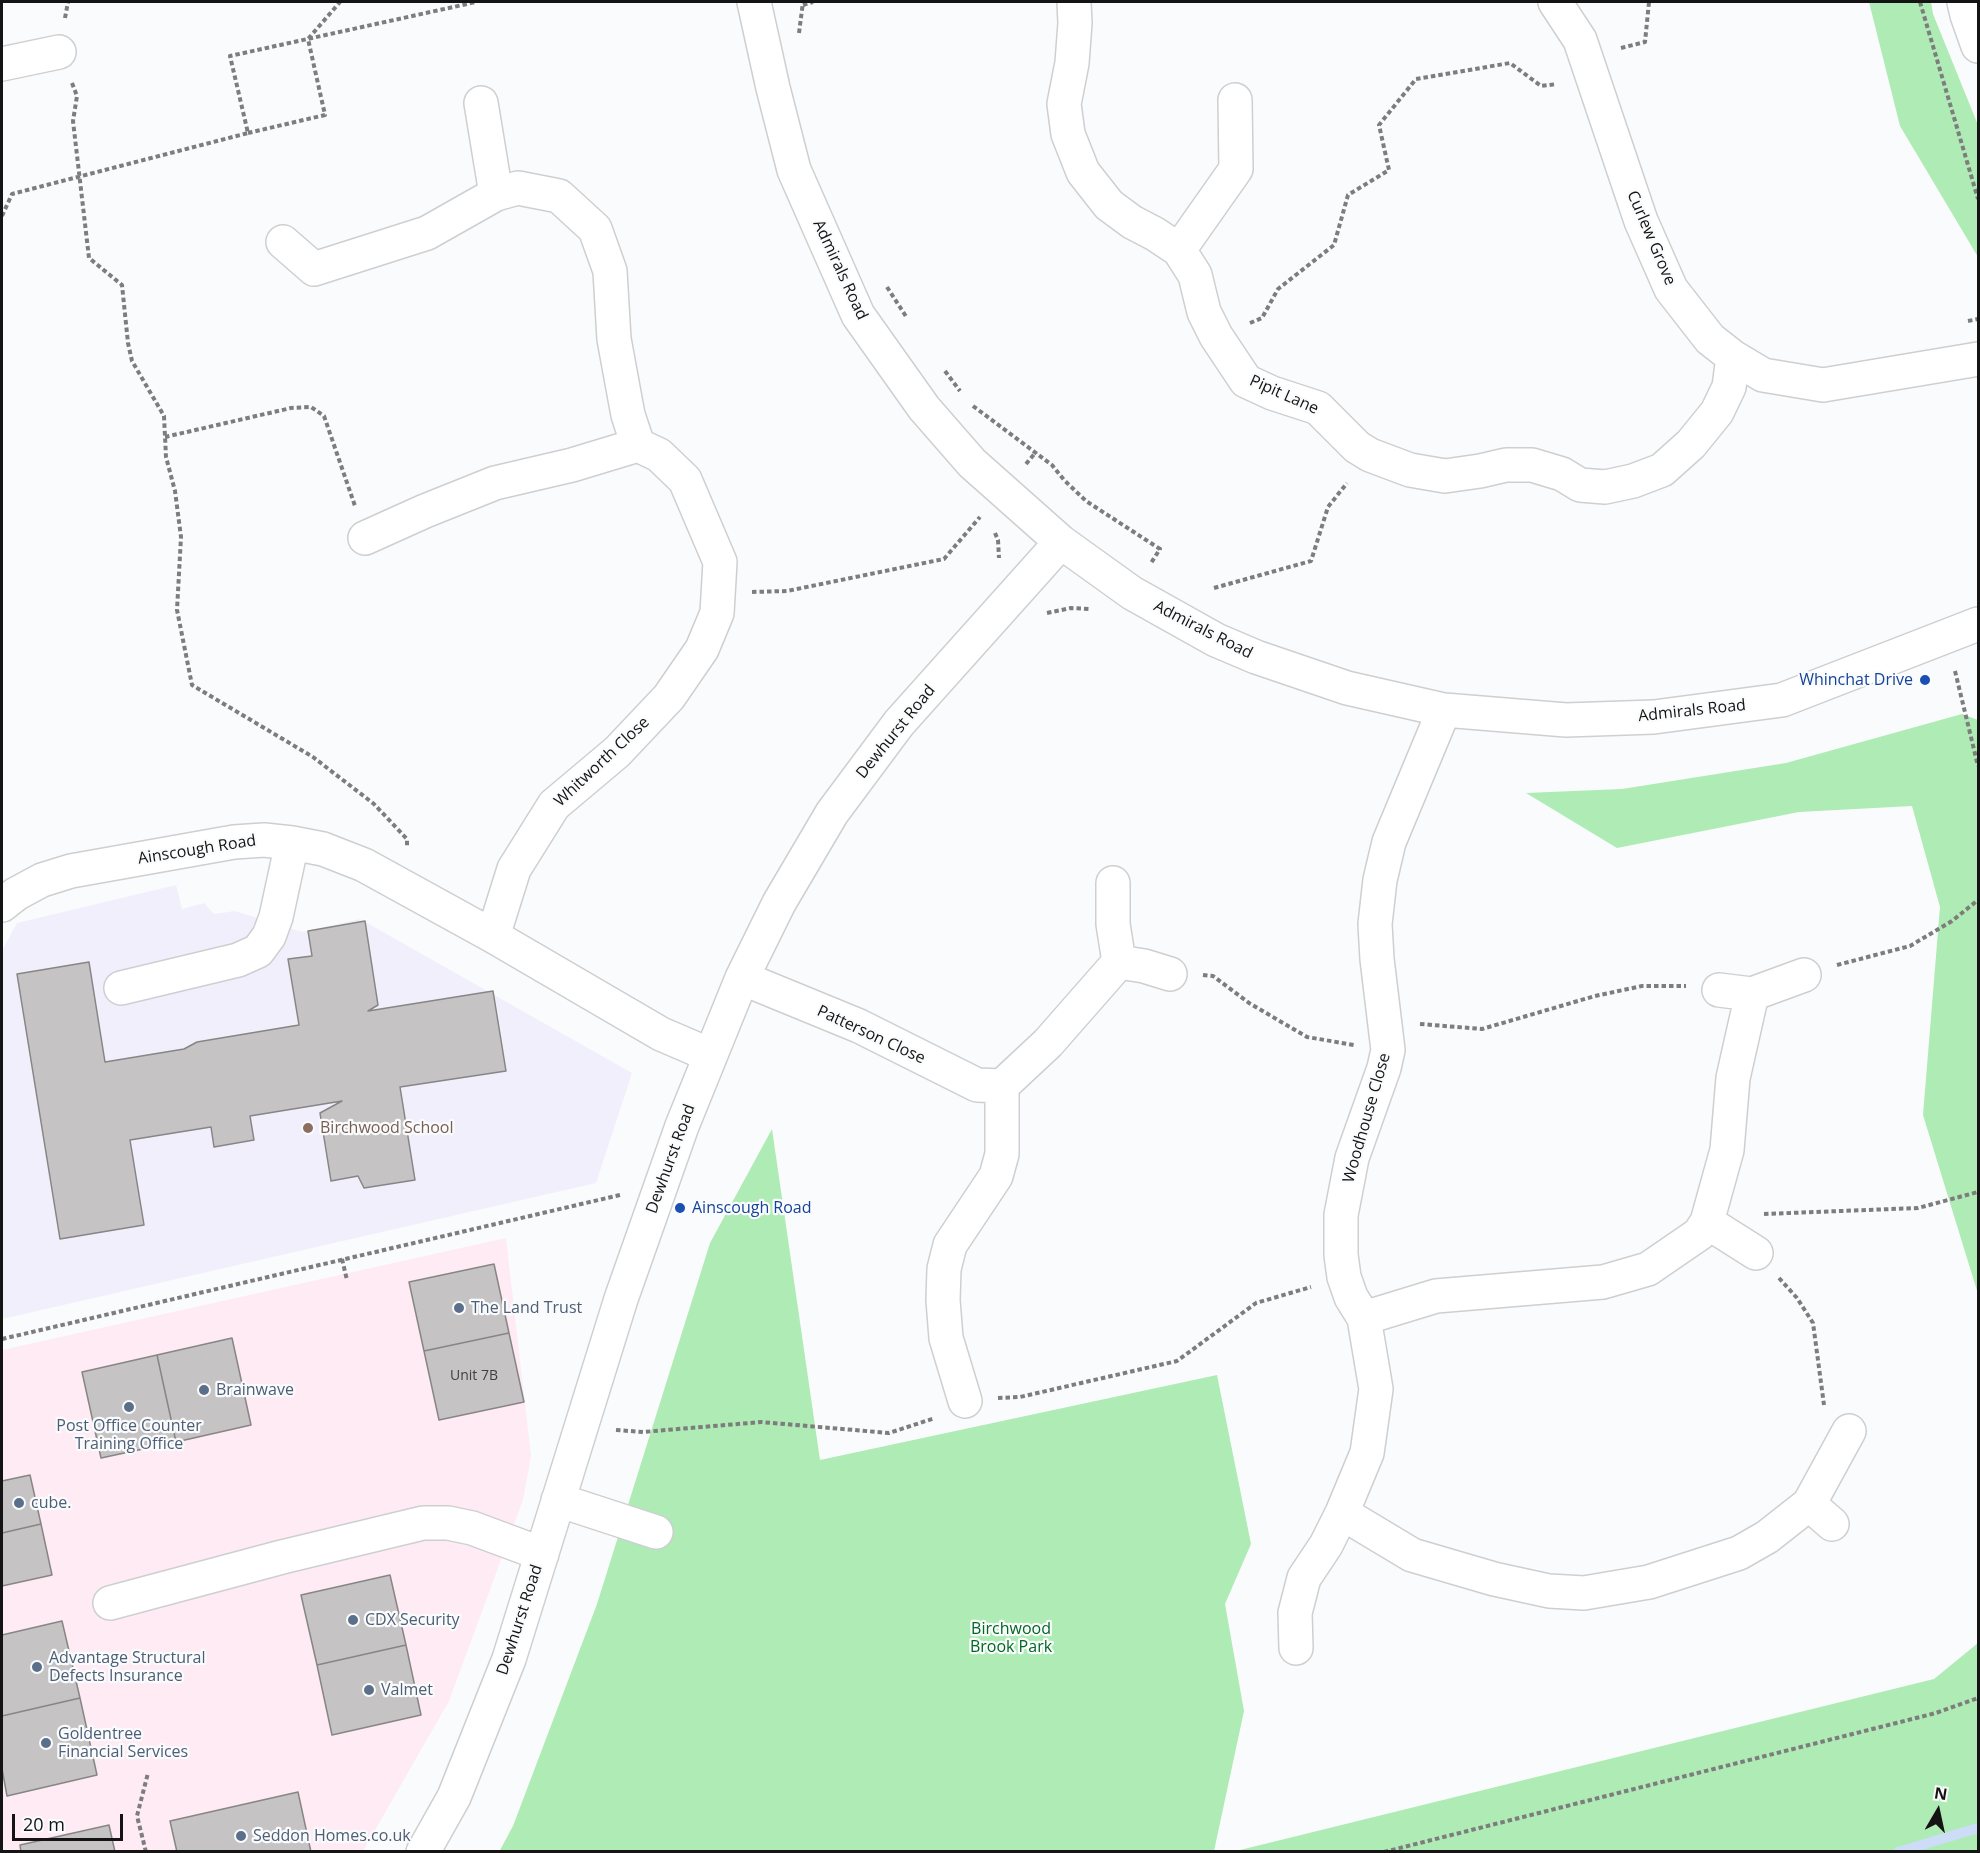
<!DOCTYPE html>
<html>
<head>
<meta charset="utf-8">
<style>
  body { margin:0 }
  #map { position:relative; width:1980px; height:1853px; overflow:hidden; background:#fafbfc; font-family:"Open Sans",sans-serif }
  canvas { display:block }
  .frame { position:absolute; inset:0; border:3px solid #141414; pointer-events:none }
  .north { position:absolute; left:1908px; top:1781px; width:60px; height:60px; -webkit-text-stroke:4px #fafbfc; paint-order:stroke; rotate:9deg; font-size:16px; font-weight:700; line-height:24px; text-align:center; color:#141414 }
  .north::after { content:''; display:block; margin:auto; width:21px; height:27px; background:#141414; clip-path:polygon(50% 0,100% 100%,50% 72%,0 100%) }
  .scale { position:absolute; left:12px; top:1814px; width:111px; height:27px; box-sizing:border-box; border:3px solid #141414; border-top:0; padding-left:8px; font-size:18px; line-height:21px; white-space:nowrap; color:#141414; -webkit-text-stroke:4px #fafbfc; paint-order:stroke }
</style>
</head>
<body>
<div id="map">
<canvas width="1980" height="1853"></canvas>
<div class="frame"></div>
<div class="north">N</div>
<div class="scale">20 m</div>
</div>
<script>
const g = document.querySelector('canvas').getContext('2d');
g.lineJoin = 'round';
function fill(path, color) {
  g.fillStyle = color;
  g.fill(path, 'evenodd');
}
function toPath(rows) {
  const path = new Path2D();
  for (const r of rows) {
    path.moveTo(r[0], r[1]);
    for (let i = 2; i < r.length; i += 2) path.lineTo(r[i], r[i + 1]);
  }
  return path;
}
function stroke(path, color, width, dash) {
  g.strokeStyle = color;
  g.lineWidth = width;
  g.lineCap = dash ? 'butt' : 'round';
  g.setLineDash(dash || []);
  g.stroke(path);
}
function write(font, color, halo, rows, align = 'center') {
  g.font = font + ' "Open Sans",sans-serif';
  g.lineWidth = 4.5;
  g.setLineDash([]);
  g.textBaseline = 'middle';
  g.strokeStyle = halo;
  g.fillStyle = color;
  for (const [text, x, y, turn = 0] of rows) {
    g.save();
    g.translate(x, y);
    g.rotate((+turn || 0) * Math.PI / 180);
    g.textAlign = isNaN(turn) ? turn : align;
    if (halo) g.strokeText(text, 0, 0);
    g.fillText(text, 0, 0);
    g.restore();
  }
}
fill(toPath([
  [506,1238,531,1456,523,1500,449,1701,363,1851,2,1851,2,1350]
]), '#feebf4');
fill(toPath([
  [176,885,182,909,204,903,214,914,235,911,302,932,360,919,632,1073,596,1183,2,1319,2,951,17,923]
]), '#f1effc');
fill(toPath([
  [1869,2,1931,2,1933,14,1978,125,1978,257,1900,126],
  [1962,714,1978,720,1978,1294,1923,1115,1940,907,1912,806,1799,812,1617,848,1526,793,1622,789,1786,763],
  [772,1129,820,1460,1217,1375,1251,1544,1225,1604,1244,1711,1214,1851,499,1852,513,1826,597,1604,710,1243],
  [1978,1643,1978,1851,1236,1851,1934,1679]
]), '#afebb4');
stroke(toPath([
  [1898,1852,1978,1828]
]), '#cdddf8', 10);
const building = toPath([
  [365,921,378,1005,368,1011,493,991,506,1071,400,1087,415,1180,364,1188,358,1176,331,1181,320,1113,342,1101,250,1116,254,1140,214,1147,211,1127,130,1140,144,1225,60,1239,17,974,89,962,105,1062,184,1049,197,1042,299,1025,288,959,312,956,308,931,365,921],
  [494,1264,509,1333,424,1351,409,1282,494,1264],
  [509,1333,524,1402,439,1420,424,1351,509,1333],
  [232,1338,251,1425,176,1442,157,1355,232,1338],
  [157,1355,176,1442,101,1458,82,1372,157,1355],
  [30,1475,41,1524,2,1533,2,1481,30,1475],
  [41,1524,52,1575,2,1586,2,1533,41,1524],
  [390,1575,406,1645,317,1665,301,1595,390,1575],
  [62,1621,80,1698,2,1716,2,1635,62,1621],
  [406,1645,421,1715,332,1735,317,1665,406,1645],
  [80,1698,97,1775,7,1796,2,1769,2,1716,80,1698],
  [298,1792,311,1852,177,1852,170,1821,298,1792],
  [109,1825,115,1852,21,1852,20,1845,109,1825]
]);
fill(building, '#c5c3c3');
stroke(building, '#878685', 1.5);
const minor = toPath([
  [754,2,773,88,794,170,858,315,924,408,972,463,1061,542,1132,593,1216,640,1256,657,1347,688,1444,710,1566,720,1654,717,1782,700,1978,624],
  [1074,2,1075,23,1072,63,1064,104,1068,134,1083,172,1109,205,1132,222,1155,234,1179,250,1195,275,1204,312,1216,336,1246,381,1272,393,1318,408,1357,447,1370,455,1410,470,1445,476,1480,471,1506,465,1532,465,1562,474,1580,485,1605,487,1633,481,1662,470,1691,444,1717,412,1729,387,1733,357],
  [1555,2,1580,40,1641,221,1671,289,1710,339,1733,357,1763,375,1823,385,1978,359],
  [1964,2,1967,15,1978,46],
  [2,64,59,52],
  [481,103,496,194],
  [283,242,314,269,427,233,496,194,518,188,559,196,595,229,610,271,614,339,628,415,638,445,659,455,685,480,720,562,717,613,702,649,669,697,617,752,554,805,514,869,493,936],
  [1179,250,1236,169,1235,100],
  [365,538,425,511,495,483,572,465,638,445],
  [1113,883,1113,924,1119,962,1144,966,1170,974],
  [2,905,16,894,42,880,71,871,234,842,264,840,292,843,323,849,364,865,493,936,661,1034,710,1055],
  [742,978,859,1026,977,1085,1002,1086],
  [121,988,238,960,258,951,269,936,276,917,292,843],
  [1719,990,1752,994,1804,975],
  [1707,1222,1756,1253],
  [1364,1318,1436,1296,1603,1282,1648,1269,1699,1234,1707,1222,1727,1150,1733,1078,1752,994],
  [965,1401,946,1338,943,1300,944,1269,950,1245,996,1176,1002,1154,1002,1086,1048,1043,1119,962],
  [558,1500,656,1532],
  [1809,1504,1832,1524],
  [1342,1513,1412,1555,1494,1579,1549,1591,1584,1593,1649,1582,1739,1553,1767,1537,1809,1504,1849,1431],
  [110,1603,282,1557,423,1523,448,1523,472,1528,542,1554],
  [1296,1648,1295,1613,1304,1578,1326,1545,1342,1513,1367,1453,1376,1389,1364,1318,1351,1297,1344,1277,1341,1255,1341,1215,1352,1158,1384,1068,1388,1050,1377,959,1375,924,1380,880,1389,842,1444,710],
  [423,1852,454,1797,509,1659,621,1299,682,1126,742,978,779,903,832,813,899,723,1061,542]
]);
stroke(minor, '#cecfd1', 36);
stroke(toPath([
  [1920,2,1978,199],
  [803,5,813,2],
  [65,18,68,2],
  [799,33,803,2],
  [1621,48,1645,42,1649,2],
  [72,83,77,96,73,121,89,258,122,285,128,343,132,361,164,416,166,457,175,491,181,537,177,610,192,685,313,757,374,804,407,839,407,848],
  [248,133,325,115,308,39,340,2],
  [2,216,12,194,248,133,230,56,476,2],
  [887,287,907,318],
  [1968,321,1978,319],
  [1250,323,1262,318,1278,289,1334,245,1348,195,1389,170,1379,125,1416,79,1510,63,1541,86,1557,84],
  [945,371,960,391],
  [973,406,1052,465,1064,480,1086,501,1160,549,1151,563],
  [165,437,291,408,311,407,324,416,355,506],
  [1026,464,1036,452],
  [995,533,998,540,999,558],
  [1214,588,1311,561,1328,507,1347,483],
  [752,592,787,591,944,559,980,517],
  [1047,613,1071,608,1090,609],
  [1955,671,1978,766],
  [1837,965,1910,946,1952,921,1978,900],
  [1203,975,1213,976,1249,1003,1307,1037,1354,1045],
  [1420,1024,1482,1029,1595,996,1642,986,1686,986],
  [1764,1214,1918,1208,1978,1192],
  [342,1259,347,1280],
  [1779,1278,1797,1298,1813,1323,1824,1405],
  [2,1339,620,1195],
  [998,1398,1020,1397,1177,1361,1256,1303,1311,1287],
  [616,1430,643,1432,761,1422,889,1433,935,1418],
  [146,1852,137,1816,148,1773],
  [1384,1852,1936,1713,1978,1698]
]), '#7d7d7d', 4, [4.5, 3]);
stroke(minor, '#fff', 33);
for (const [x, y, r, color] of [
  [1925,680,6,"#1a4fb4"],
  [308,1128,6,"#8d6e63"],
  [680,1208,6,"#1a4fb4"],
  [459,1308,6,"#5c6f8a"],
  [204,1390,6,"#5c6f8a"],
  [129,1407,6,"#5c6f8a"],
  [19,1503,6,"#5c6f8a"],
  [353,1620,6,"#5c6f8a"],
  [37,1667,6,"#5c6f8a"],
  [369,1690,6,"#5c6f8a"],
  [46,1743,6,"#5c6f8a"],
  [241,1836,6,"#5c6f8a"]
]) {
  const dot = new Path2D();
  dot.arc(x, y, r, 0, 2 * Math.PI);
  g.fillStyle = color;
  g.fill(dot);
  stroke(dot, '#fafbfc', 2);
}
write('14px', '#404040', null, [
  ["Unit 7B",474,1376]
]);
write('16px', '#141414', '#fafbfc', [
  ["Curlew Grove",1651,238,67],
  ["Admirals Road",840,270,65],
  ["Pipit Lane",1284,395,24],
  ["Admirals Road",1203,630,27],
  ["Admirals Road",1692,711,-6],
  ["Dewhurst Road",896,732,-51],
  ["Whitworth Close",602,762,-43],
  ["Ainscough Road",197,850,-9],
  ["Patterson Close",871,1035,25],
  ["Woodhouse Close",1367,1118,-74],
  ["Dewhurst Road",671,1159,-70],
  ["Dewhurst Road",520,1620,-72]
]);
write('16px', '#164399', '#fafbfc', [
  ["Whinchat Drive",1913,680],
  ["Ainscough Road",692,1208,"left"]
], 'right');
write('16px', '#785e54', '#fafbfc', [
  ["Birchwood School",320,1128]
], 'left');
write('16px', '#4e5e75', '#fafbfc', [
  ["The Land Trust",471,1308],
  ["Brainwave",216,1390],
  ["Post Office Counter",129,1426,"center"],
  ["Training Office",129,1444,"center"],
  ["cube.",31,1503],
  ["CDX Security",365,1620],
  ["Advantage Structural",49,1658],
  ["Defects Insurance",49,1676],
  ["Valmet",381,1690],
  ["Goldentree",58,1734],
  ["Financial Services",58,1752],
  ["Seddon Homes.co.uk",253,1836]
], 'left');
write('16px', '#016722', '#fafbfc', [
  ["Birchwood",1011,1629],
  ["Brook Park",1011,1647]
]);
</script>
</body>
</html>
